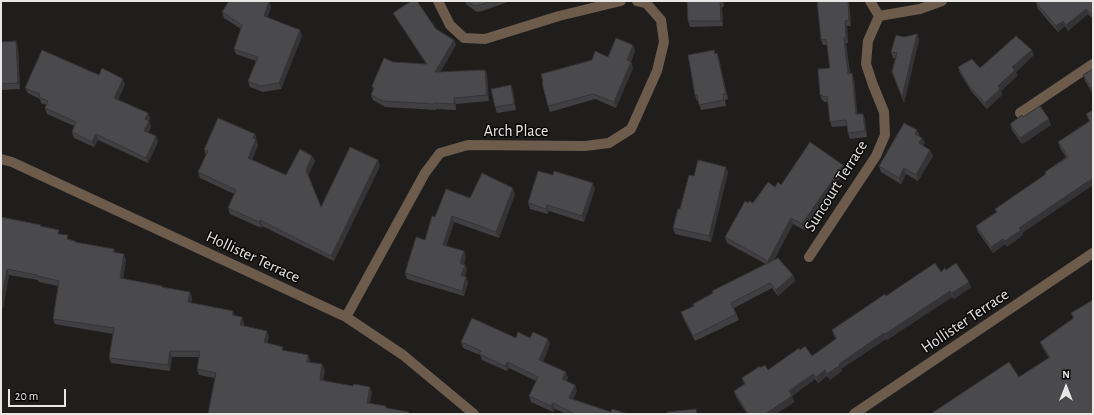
<!DOCTYPE html>
<html>
<head>
<meta charset="utf-8">
<style>
  body { margin:0 }
  #map { position:relative; width:1094px; height:415px; overflow:hidden; background:#201e1c; font-family:"Alegreya Sans",sans-serif }
  canvas { display:block }
  .frame { position:absolute; inset:0; border:2px solid #e8e7e6; pointer-events:none }
  .north { position:absolute; left:1046px; top:367px; width:40px; height:40px; -webkit-text-stroke:3px #090808; paint-order:stroke; rotate:0deg; font-size:11px; font-weight:700; line-height:16px; text-align:center; color:#e8e7e6 }
  .north::after { content:''; display:block; margin:auto; width:14px; height:18px; background:#e8e7e6; clip-path:polygon(50% 0,100% 100%,50% 72%,0 100%) }
  .scale { position:absolute; left:8px; top:389px; width:58px; height:18px; box-sizing:border-box; border:2px solid #e8e7e6; border-top:0; padding-left:5px; font-size:12px; line-height:14px; white-space:nowrap; color:#e8e7e6; -webkit-text-stroke:3px #090808; paint-order:stroke }
</style>
</head>
<body>
<div id="map">
<canvas width="1094" height="415"></canvas>
<div class="frame"></div>
<div class="north">N</div>
<div class="scale">20 m</div>
</div>
<script>
const g = document.querySelector('canvas').getContext('2d');
g.lineJoin = 'round';
function toPath(rows) {
  const path = new Path2D();
  for (const r of rows) {
    path.moveTo(r[0], r[1]);
    for (let i = 2; i < r.length; i += 2) path.lineTo(r[i], r[i + 1]);
  }
  return path;
}
function stroke(path, color, width, dash) {
  g.strokeStyle = color;
  g.lineWidth = width;
  g.lineCap = dash ? 'butt' : 'round';
  g.setLineDash(dash || []);
  g.stroke(path);
}
function fill(path, color) {
  g.fillStyle = color;
  g.fill(path, 'evenodd');
}
function write(font, color, halo, rows, align = 'center') {
  g.font = font + ' "Alegreya Sans",sans-serif';
  g.lineWidth = 3;
  g.setLineDash([]);
  g.textBaseline = 'middle';
  g.strokeStyle = halo;
  g.fillStyle = color;
  for (const [text, x, y, turn = 0] of rows) {
    g.save();
    g.translate(x, y);
    g.rotate((+turn || 0) * Math.PI / 180);
    g.textAlign = isNaN(turn) ? turn : align;
    if (halo) g.strokeText(text, 0, 0);
    g.fillText(text, 0, 0);
    g.restore();
  }
}
stroke(toPath([
  [438,1,450,25,464,38,485,39,559,16,621,1],
  [870,1,879,16],
  [879,16,920,9,942,1],
  [1020,113,1093,64],
  [1,159,12,162,346,317,403,355,474,414],
  [809,257,876,156,885,135,884,112,873,85,866,64,868,41,879,16],
  [346,317,425,173,440,153,468,145,585,146,609,143,631,129,657,71,664,42,661,20,646,3,637,1],
  [854,414,1093,253]
]), '#6d5b4c', 10);
fill(toPath([
  [465,1,511,1,482,11,477,12,474,10,466,4],
  [687,1,724,1,724,7,722,7,723,26,690,27,688,21],
  [849,1,851,26,847,26,848,43,846,43,850,73,854,79,857,114,863,114,865,120,867,137,850,139,848,133,847,126,832,127,830,122,828,102,824,102,823,100,822,100,820,95,830,68,827,45,823,45,821,40],
  [1093,1,1093,19,1088,14,1068,31,1065,26,1058,32,1038,9,1036,3],
  [269,2,271,7,267,18,300,30,302,36,281,89,263,92,250,87,248,81,256,61,236,54,234,49,241,29,224,18,222,12],
  [393,13,436,29,454,40,456,45,440,72,485,70,487,75,489,101,456,104,456,110,436,109,436,110,385,107,373,100,371,95,373,90,372,86,393,62,426,64,396,18],
  [917,34,919,40,904,103,892,72,895,58,893,58,891,52,904,37],
  [16,41,18,47,20,89,1,90,1,42],
  [633,45,635,51,631,62,633,68,616,108,595,99,550,112,548,106,543,82,608,57],
  [716,54,719,59,728,99,725,100,726,106,701,110,698,101,697,101,695,95],
  [1034,55,1016,72,1017,76,1001,91,1002,95,987,109,971,91,960,73,958,67,980,68],
  [1093,69,1093,94,1085,81,1083,75],
  [99,75,125,84,118,100,148,113,150,119,149,121,151,127,148,133,156,136,158,142,148,163,98,140,94,147,74,138,72,132,74,126,47,114,45,108,46,105,41,103,40,99,28,93,25,88],
  [511,85,513,91,516,110,497,113,495,107],
  [1093,110,1093,185,1022,233,1023,235,1007,247,1005,244,993,253,978,232,976,226,996,212,995,209,1045,175,1045,172,1066,157,1060,148,1058,142,1089,121,1086,114],
  [1010,124,1051,125,1022,144,1012,130],
  [917,130,919,136,925,143,923,146,930,150,933,156,918,181,906,174,901,184,881,172,879,166],
  [255,134,258,145,252,160,286,175,312,156,315,161,308,176,321,207,380,166,334,261,262,226,261,228,230,214,228,208,234,194,200,178,198,172,206,155,204,150],
  [843,165,845,170,804,230,793,224,774,260,793,275,795,281,778,296,772,288,734,308,739,320,695,341,683,318,681,312,694,306,713,294,766,264,727,243,725,237,748,203,753,203,781,185],
  [728,173,711,242,675,234,673,228,694,176],
  [553,175,595,189,584,222,549,211,548,214,530,209,528,203],
  [515,194,499,238,454,222,446,246,464,251,466,257,464,264,465,265,467,270,465,276,466,277,468,283,464,296,407,279,405,273,425,240,435,217,470,198],
  [1,217,41,227,60,234,70,240,75,241,76,243,114,249,115,253,126,260,123,279,162,286,163,288,190,292,192,298,191,303,233,311,234,316,244,323,244,326,269,337,267,343,284,351,308,355,310,361,310,362,325,370,323,380,372,392,370,403,386,406,387,408,409,412,409,414,208,414,215,378,199,375,197,369,199,357,172,357,170,371,111,363,109,358,113,334,55,324,53,319,58,286,39,282,38,280,9,275,3,308,1,307,1,310],
  [946,270,971,287,954,299,952,297,887,340,886,339,841,369,842,371,830,380,827,376,818,383,815,379,792,396,794,402,776,414,747,414,736,397,734,391,744,384,742,378,760,368,768,370,800,350,812,356,836,339,834,336,832,330,886,296],
  [1093,300,1093,414,1019,377,1049,358,1042,347,1040,342,1073,318,1071,313],
  [516,338,530,338,550,344,543,362,568,378,566,381,575,385,577,391,573,399,611,412,628,414,566,414,555,409,553,412,531,402,529,396,536,381,509,368,507,371,482,360,480,355,463,348,461,342]
]), '#403f41');
fill(toPath([
  [266,1,269,1,271,7,266,22,264,16],
  [720,1,722,7,723,26,721,21],
  [722,1,724,1,724,7],
  [848,1,849,1,851,26,849,20],
  [1086,9,1088,14,1068,31,1066,25],
  [845,21,847,26,848,43,846,37],
  [1063,21,1065,26,1058,32,1056,26],
  [300,30,302,36,281,89,279,83],
  [917,34,919,40,904,103,902,97],
  [844,38,846,43,850,79,848,74],
  [454,40,456,45,437,78,435,72],
  [16,41,18,47,20,89,18,83],
  [633,45,635,51,629,66,627,60],
  [1032,50,1034,55,1016,72,1017,76,1001,91,1002,95,987,109,985,103,1012,67],
  [717,53,719,59,728,99,726,94],
  [631,62,633,68,616,108,614,102],
  [485,70,487,75,489,101,487,95],
  [852,73,854,79,858,120,856,114],
  [123,79,125,84,116,103,114,98],
  [511,85,513,91,516,110,514,104],
  [454,98,456,104,456,110,454,104],
  [148,113,150,119,149,121,151,127,146,137,144,131,145,119],
  [863,114,865,120,867,137,865,131],
  [1049,119,1051,125,1022,144,1020,138],
  [917,130,920,136,917,139,915,134],
  [96,134,98,140,94,147,92,142],
  [255,134,258,145,250,164,248,158,253,138],
  [156,136,158,142,148,163,146,158],
  [922,138,925,143,921,149,919,143],
  [930,150,933,156,918,181,916,175],
  [312,156,315,161,308,176,306,170],
  [378,160,380,166,334,261,331,256],
  [843,165,845,170,804,230,802,224],
  [726,167,728,173,711,242,709,236],
  [904,168,906,174,901,184,899,178],
  [1093,178,1093,185,1022,233,1023,235,1007,247,1005,241,1019,228],
  [593,183,595,189,584,222,582,216],
  [513,188,515,194,499,238,496,232],
  [547,205,549,211,548,214,546,209],
  [1,206,2,209,1,217],
  [452,216,454,222,445,251,443,245],
  [791,218,793,224,771,266,768,261],
  [260,220,262,226,261,228,259,222],
  [1003,239,1005,244,993,253,991,247],
  [464,251,466,257,462,269,460,263],
  [124,254,126,260,122,284,120,278],
  [465,265,467,270,463,281,461,275],
  [7,269,9,275,3,308,1,303,1,301],
  [793,275,795,281,778,296,776,290],
  [466,277,468,283,464,296,462,291],
  [969,282,971,287,954,299,952,293],
  [950,291,952,297,887,340,885,334],
  [190,292,192,298,190,308,188,302],
  [242,317,244,323,243,331,240,325],
  [267,331,269,337,266,348,264,342],
  [884,333,886,339,841,369,842,371,830,380,827,374,839,364],
  [548,339,550,344,541,366,539,360],
  [170,351,172,357,170,371,168,365],
  [308,355,310,361,309,367,307,362],
  [507,362,509,368,507,371,505,366],
  [322,364,325,370,322,386,320,380],
  [825,370,827,376,818,383,816,377],
  [566,372,568,378,565,385,562,379],
  [813,374,815,379,791,397,789,391],
  [575,385,577,391,571,404,569,398],
  [370,387,372,392,369,408,367,403],
  [792,396,794,402,776,414,765,414],
  [553,403,555,409,553,412,551,406]
]), '#343335');
const building = toPath([
  [229,1,267,1,269,2,264,16,300,30,279,83,260,86,248,81,258,57,234,49,242,25,222,12,229,1],
  [411,1,417,1,436,29,454,40,435,72,485,70,487,95,454,98,454,104,434,103,434,104,383,101,371,95,374,88,372,86,384,58,393,62,427,64,393,13,411,1],
  [467,1,492,1,480,5,475,6,471,4,467,1],
  [687,1,722,1,720,1,721,21,688,21,687,1],
  [817,1,848,1,849,20,845,21,846,37,844,38,848,74,852,73,856,114,863,114,865,131,848,133,846,120,830,122,827,96,822,97,822,95,820,95,818,69,830,68,826,39,821,40,817,1],
  [1039,1,1093,1,1093,15,1086,9,1066,25,1063,21,1056,26,1036,3,1039,1],
  [917,34,902,97,892,72,897,53,891,52,896,35,904,37,917,34],
  [1016,36,1032,50,1012,67,1015,70,998,86,1000,89,985,103,969,86,958,67,972,59,980,68,1016,36],
  [616,38,633,45,627,60,631,62,614,102,593,94,548,106,542,83,543,82,541,74,592,60,595,51,608,57,616,38],
  [16,41,18,83,1,84,1,42,16,41],
  [42,50,99,75,102,68,123,79,114,98,148,113,145,119,149,121,144,131,156,136,146,158,96,134,92,142,72,132,76,122,45,108,48,101,39,97,40,94,25,88,42,50],
  [714,50,715,54,717,53,726,94,723,94,724,100,699,105,697,95,695,95,688,55,714,50],
  [1093,69,1093,91,1083,75,1093,69],
  [511,85,514,104,495,107,491,89,511,85],
  [1040,106,1049,119,1020,138,1010,124,1022,115,1023,117,1040,106],
  [1093,110,1093,178,1019,228,1021,230,1005,241,1003,239,991,247,976,226,997,212,995,209,1046,174,1045,172,1068,157,1058,142,1090,121,1086,114,1093,110],
  [218,118,255,134,253,138,256,139,248,158,286,175,300,149,312,156,306,170,321,207,350,147,378,160,331,256,260,220,259,222,228,208,236,190,198,172,208,151,204,150,218,118],
  [904,123,917,130,915,134,922,138,919,143,930,150,916,175,904,168,899,178,879,166,904,123],
  [810,142,843,165,802,224,791,218,768,261,725,237,745,201,748,203,749,201,753,203,768,182,775,187,778,182,781,185,810,142],
  [698,160,726,167,709,236,673,228,678,209,680,209,689,175,694,176,698,160],
  [538,171,553,175,554,171,593,183,582,216,547,205,546,209,528,203,538,171],
  [482,173,513,188,496,232,452,216,443,245,464,251,460,263,465,265,461,275,466,277,462,291,405,273,416,237,425,240,432,216,435,217,446,189,470,198,482,173],
  [1,217,41,225,40,226,59,230,58,234,68,235,67,239,75,241,75,242,114,249,113,252,124,254,120,278,162,286,162,287,190,292,188,302,233,311,232,315,242,317,240,325,267,331,264,342,283,347,282,350,308,355,307,362,322,364,320,380,353,386,354,384,370,387,367,403,386,406,386,408,409,412,408,414,208,414,216,373,197,369,200,351,170,351,168,365,109,358,114,328,53,319,59,281,37,276,37,275,7,269,1,301,1,217],
  [778,258,793,275,776,290,770,283,731,303,736,314,693,336,681,312,694,306,693,304,713,293,712,291,778,258],
  [935,263,941,272,945,268,946,270,956,263,969,282,952,293,950,291,885,334,884,333,839,364,840,365,827,374,825,370,816,377,813,374,789,391,792,396,765,414,748,414,734,391,745,384,742,378,760,366,760,368,765,365,768,370,799,348,800,350,805,346,812,356,837,338,832,330,885,294,886,296,935,263],
  [1093,300,1093,414,933,414,932,413,1009,362,1019,377,1050,357,1040,342,1074,318,1071,313,1093,300],
  [472,318,516,338,518,332,530,338,533,332,548,339,539,360,566,372,562,379,575,385,569,398,611,412,612,409,628,414,575,414,553,403,551,406,529,396,538,377,507,362,505,366,479,354,481,351,461,342,472,318],
  [696,409,697,414,668,414,667,412,696,409]
]);
fill(building, '#4a494c');
stroke(building, '#343335', 1);
write('16px', '#e8e7e6', '#090808', [
  ["Arch Place",516,131],
  ["Suncourt Terrace",836,186,-58],
  ["Hollister Terrace",253,257,25],
  ["Hollister Terrace",965,321,-34]
]);
</script>
</body>
</html>
